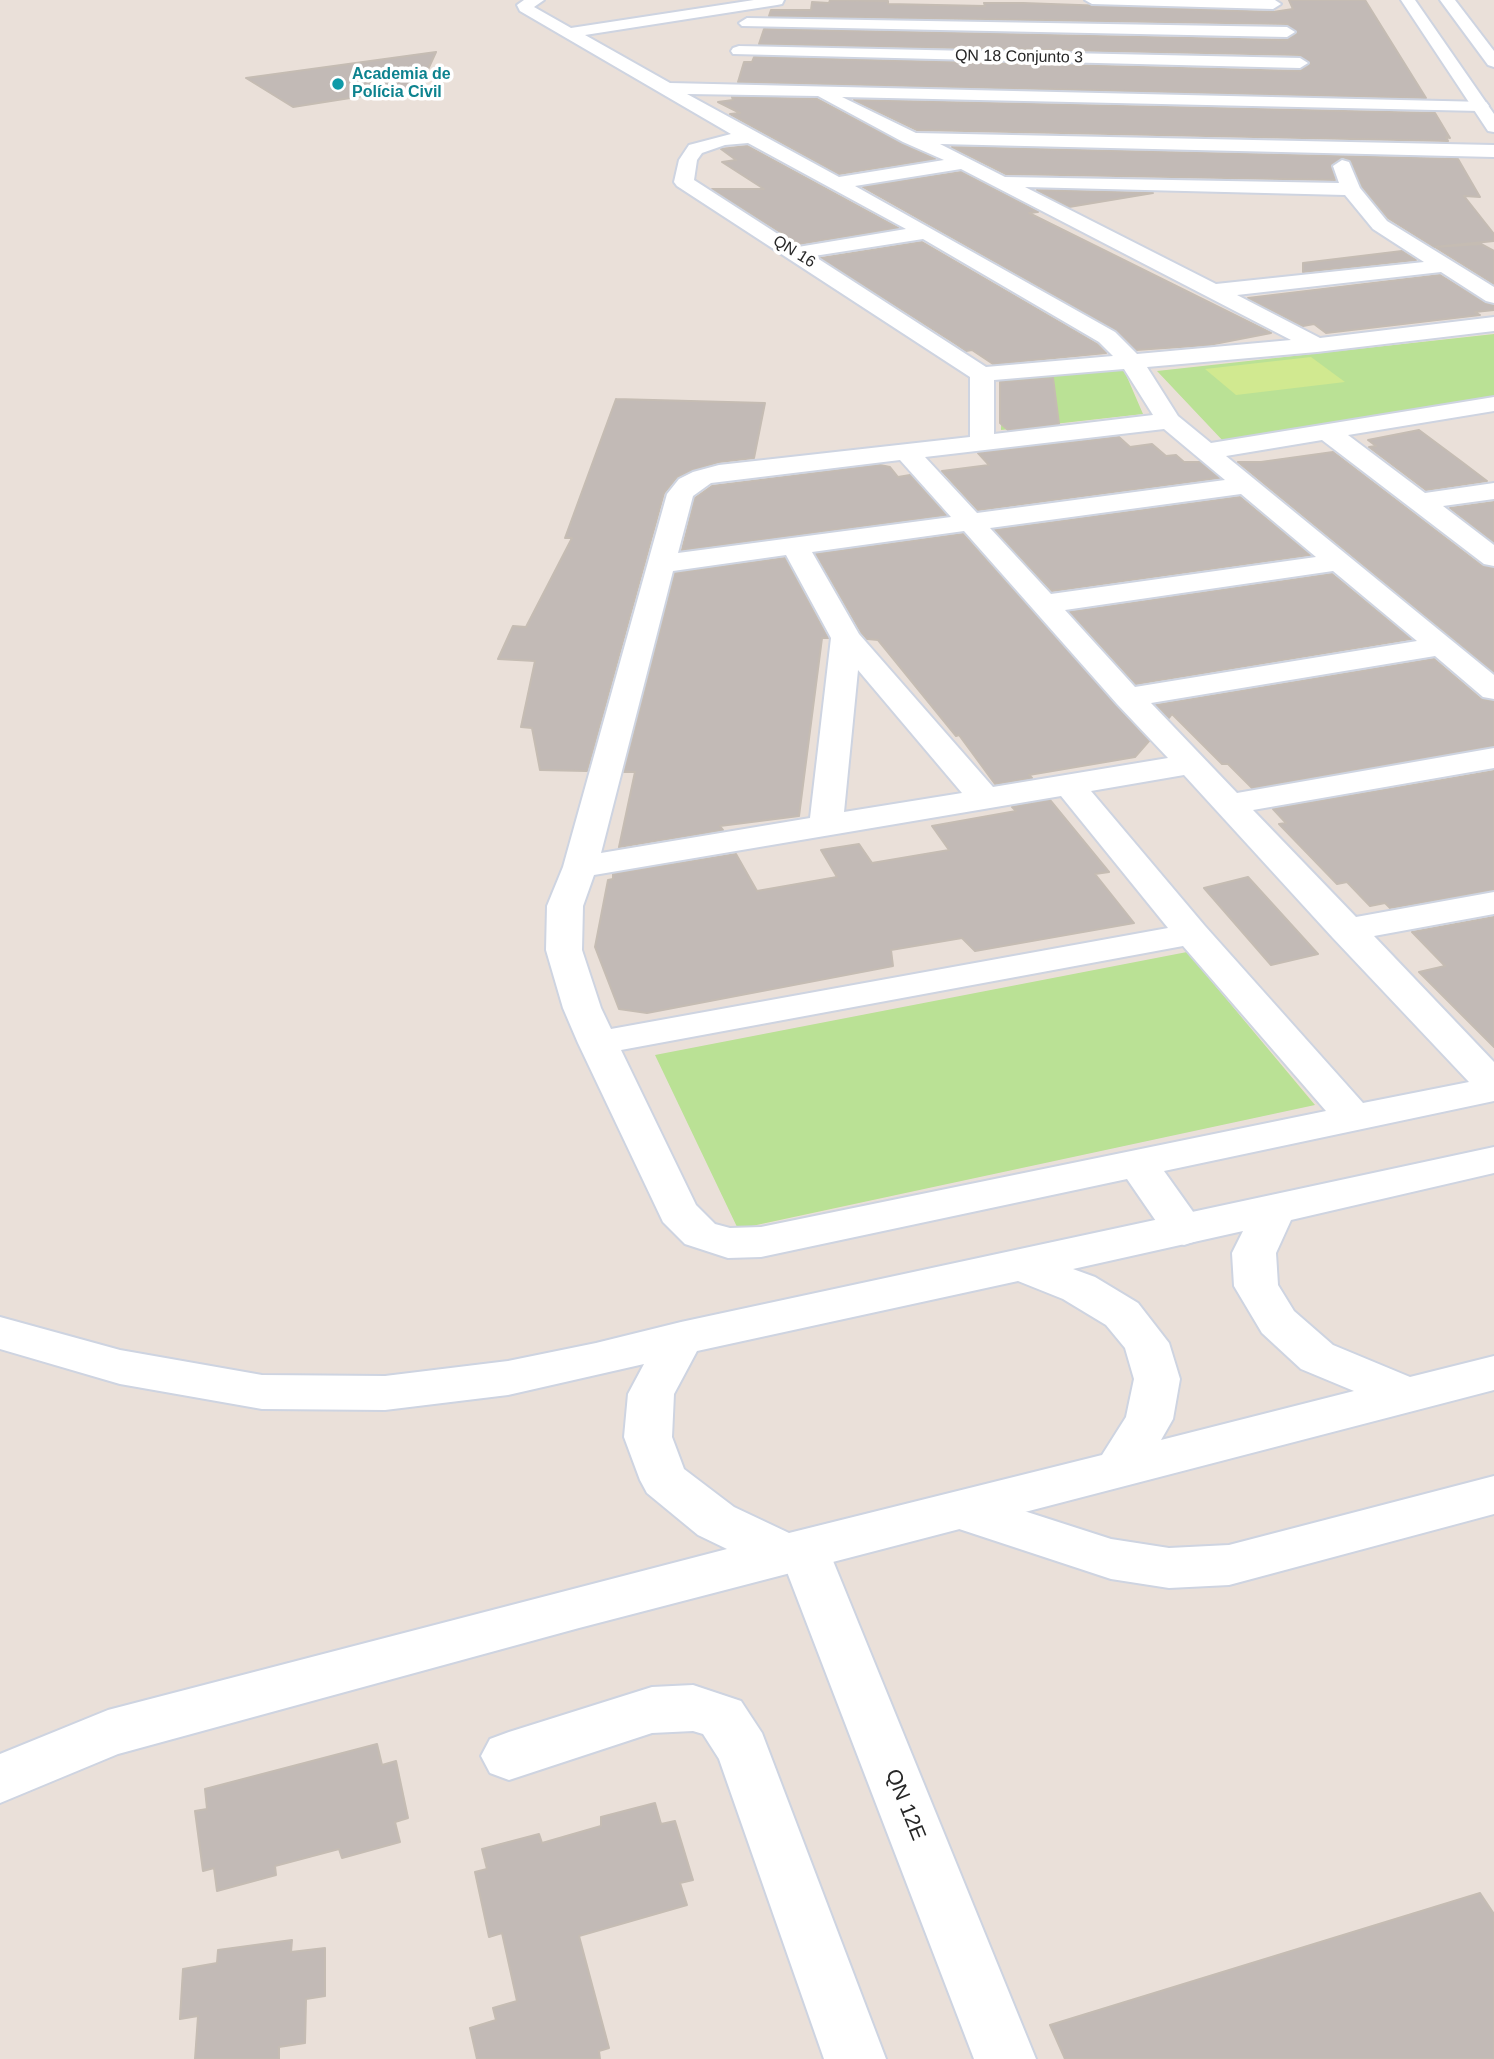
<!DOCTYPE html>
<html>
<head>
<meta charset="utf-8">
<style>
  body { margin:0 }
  canvas { display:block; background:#eae0d9 }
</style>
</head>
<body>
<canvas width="1494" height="2059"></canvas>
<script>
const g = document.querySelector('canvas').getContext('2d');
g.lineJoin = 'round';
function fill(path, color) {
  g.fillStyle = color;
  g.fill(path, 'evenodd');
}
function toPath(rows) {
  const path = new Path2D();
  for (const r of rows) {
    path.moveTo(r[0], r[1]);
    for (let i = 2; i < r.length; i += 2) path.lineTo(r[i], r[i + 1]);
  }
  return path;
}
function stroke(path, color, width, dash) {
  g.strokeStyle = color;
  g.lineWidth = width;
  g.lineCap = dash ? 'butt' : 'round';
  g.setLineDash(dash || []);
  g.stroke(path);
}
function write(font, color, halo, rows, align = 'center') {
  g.font = font + ' Helvetica,sans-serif';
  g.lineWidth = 7;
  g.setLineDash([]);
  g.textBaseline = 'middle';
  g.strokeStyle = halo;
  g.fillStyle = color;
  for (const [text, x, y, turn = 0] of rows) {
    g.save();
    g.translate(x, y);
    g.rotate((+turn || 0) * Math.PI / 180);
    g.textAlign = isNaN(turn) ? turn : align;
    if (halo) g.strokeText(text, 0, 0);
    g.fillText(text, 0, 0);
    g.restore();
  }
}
fill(toPath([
  [1494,334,1494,396,1224,442,1157,371],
  [1124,370,1143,414,1001,430,1002,377],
  [1187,952,1315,1105,738,1229,655,1055]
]), '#bae195');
fill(toPath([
  [1311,357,1345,382,1236,395,1205,369]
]), '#d1e990');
const building = toPath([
  [830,0,888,1,888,4,985,6,984,3,1023,3,1273,12,1293,9,1289,0,1365,0,1426,98,738,82,744,62,752,62,754,57,1300,71,1310,64,1300,55,759,44,764,29,1287,40,1297,33,1287,24,769,16,771,10,811,10,812,2,829,3,830,0],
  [436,52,420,87,293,107,246,78,436,52],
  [732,97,817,99,902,144,935,159,839,174,730,114,740,113,718,102,733,100,732,97],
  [854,100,1435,113,1450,138,1446,137,1448,141,917,130,854,100],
  [747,146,898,228,799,244,712,189,764,189,722,162,736,160,721,149,747,146],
  [952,147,1458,159,1480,197,1464,196,1494,234,1494,241,1434,247,1388,218,1362,187,1351,161,1343,157,1331,165,1335,180,1006,174,952,147],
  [961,172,1038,212,1029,213,1271,333,1209,345,1136,350,1116,330,863,187,961,172],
  [1037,190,1153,193,1069,207,1037,190],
  [922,242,1097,344,1106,353,993,364,972,350,966,351,956,344,821,258,922,242],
  [1481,244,1494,251,1494,284,1435,247,1481,244],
  [1402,251,1416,260,1303,272,1303,263,1402,251],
  [1440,275,1485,303,1494,305,1494,310,1475,312,1480,315,1326,333,1314,324,1303,326,1248,298,1440,275],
  [1053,378,1059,424,1008,430,1000,423,1000,382,1053,378],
  [616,399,765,403,754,458,719,462,692,470,677,477,664,493,587,771,540,770,532,728,521,727,535,661,498,659,513,626,526,627,572,538,565,538,616,399],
  [1419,430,1462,462,1487,481,1426,490,1369,447,1376,446,1368,440,1419,430],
  [1119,437,1130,447,1152,444,1166,456,1176,455,1184,462,1200,462,1219,478,978,510,942,471,989,465,978,453,1119,437],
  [1333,452,1482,566,1494,568,1494,672,1238,462,1261,462,1333,452],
  [880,465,890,467,898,477,910,475,946,515,682,550,695,498,712,486,880,465],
  [1240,497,1310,555,1052,591,995,530,1240,497],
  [1494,502,1494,542,1450,508,1494,502],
  [963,534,1149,741,1135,757,1029,775,1032,778,995,784,959,735,956,736,878,640,867,639,861,632,816,554,963,534],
  [785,558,828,638,822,638,799,816,720,826,723,830,619,847,635,772,624,772,675,573,785,558],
  [1332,574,1411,639,1136,684,1070,612,1332,574],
  [1434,659,1481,699,1494,701,1494,746,1252,788,1228,764,1222,764,1172,714,1169,718,1156,705,1434,659],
  [1494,771,1494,890,1390,908,1385,903,1370,906,1347,882,1337,884,1279,824,1286,823,1273,809,1494,771],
  [1050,800,1109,872,1095,874,1134,923,975,951,962,938,891,950,893,966,647,1013,619,1009,595,947,608,880,613,879,613,874,736,854,757,891,837,877,821,850,859,844,872,863,949,850,932,826,1016,811,1012,807,1050,800],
  [1248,877,1318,954,1271,965,1204,888,1248,877],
  [1494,917,1494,1047,1419,972,1445,966,1412,932,1494,917],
  [377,1744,382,1765,396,1761,408,1818,395,1822,400,1842,342,1858,339,1849,275,1866,276,1875,217,1891,214,1868,203,1871,195,1811,207,1809,205,1789,377,1744],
  [655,1803,661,1824,675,1821,693,1880,680,1883,687,1905,579,1936,609,2048,599,2051,600,2059,477,2059,470,2028,496,2020,493,2008,517,2001,502,1933,489,1937,475,1872,487,1869,482,1849,539,1834,542,1843,601,1826,601,1817,655,1803],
  [1480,1893,1494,1914,1494,2059,1065,2059,1050,2025,1480,1893],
  [292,1940,291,1952,325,1948,325,1996,306,1999,305,2043,279,2047,279,2059,195,2059,198,2016,180,2019,183,1969,217,1963,218,1950,292,1940]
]);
fill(building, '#c2bab6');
stroke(building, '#c5bcb3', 2);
const street = toPath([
  [524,0,544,0,534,7,571,28,754,0,784,0,782,4,777,5,585,35,670,83,1486,102,1489,106,1480,111,842,97,916,133,1494,145,1494,157,940,144,1005,177,1339,183,1333,166,1342,160,1349,162,1360,188,1387,221,1494,287,1494,303,1486,301,1441,272,1237,295,1320,338,1494,317,1494,331,1317,352,1147,367,1178,416,1211,443,1494,397,1494,411,1348,435,1425,493,1494,483,1494,499,1443,506,1494,545,1494,566,1484,564,1322,440,1226,456,1494,675,1494,699,1483,697,1435,656,1151,703,1237,793,1494,748,1494,768,1253,810,1356,917,1494,892,1494,914,1374,936,1494,1062,1494,1101,1164,1171,1206,1230,1199,1240,1184,1245,1169,1240,1127,1179,761,1257,728,1258,685,1244,663,1222,578,1043,563,1008,546,950,547,906,563,867,667,494,679,479,693,472,719,465,970,437,970,377,677,186,674,182,679,160,689,145,731,134,520,11,517,5,524,0],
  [687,94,818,96,903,142,944,160,839,177,687,94],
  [748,143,906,229,798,247,694,180,697,160,702,153,725,145,748,143],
  [961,169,1291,340,1137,354,1115,332,855,186,961,169],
  [1025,187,1345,195,1373,229,1424,262,1216,284,1025,187],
  [923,239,1099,342,1113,356,986,367,814,256,923,239],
  [1124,369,1153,415,994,434,994,380,1124,369],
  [1164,429,1225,480,977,513,925,457,1164,429],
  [900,460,951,517,678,553,693,496,711,483,900,460],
  [1241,494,1316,557,1051,594,990,528,1241,494],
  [964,531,1117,704,1168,758,993,787,859,634,812,552,964,531],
  [786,555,831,638,810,818,601,853,673,571,786,555],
  [1333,571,1417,641,1135,687,1065,610,1333,571],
  [858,670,962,793,844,812,858,670],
  [1184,775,1333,938,1469,1082,1363,1103,1205,926,1091,791,1184,775],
  [1061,796,1168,928,611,1029,601,1008,582,950,583,906,594,875,1061,796],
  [1183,946,1326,1111,761,1227,730,1228,715,1224,696,1205,621,1050,1183,946],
  [1085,0,1275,0,1281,4,1273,9,1092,4,1085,0],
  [747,18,1287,27,1295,32,1287,37,742,26,739,23,747,18],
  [739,46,1300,58,1308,63,1300,68,733,54,731,51,733,48,739,46],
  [1494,1476,1494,1514,1229,1585,1169,1588,1111,1579,944,1524,937,1510,944,1496,962,1491,1111,1539,1169,1548,1229,1545,1494,1476],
  [804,1531,822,1537,829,1551,1036,2059,974,2059,779,1551,786,1537,804,1531],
  [693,1685,741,1701,762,1733,886,2059,824,2059,719,1759,703,1734,693,1731,652,1733,509,1780,490,1773,481,1756,490,1739,509,1732,652,1687,693,1685]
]);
const secondary = toPath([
  [1401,0,1415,0,1494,114,1494,132,1488,131,1401,0],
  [1440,0,1455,0,1494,51,1494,67,1488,65,1440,0],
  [1494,1147,1494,1173,1291,1220,1276,1253,1278,1285,1294,1311,1333,1345,1410,1377,1494,1356,1494,1390,579,1628,118,1754,0,1803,0,1754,108,1710,727,1549,698,1535,647,1493,640,1480,624,1437,628,1394,644,1364,508,1395,385,1410,262,1409,120,1384,0,1349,0,1317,120,1350,262,1375,385,1376,508,1361,596,1343,681,1322,1494,1147],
  [1243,1231,1232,1253,1234,1286,1262,1333,1301,1369,1354,1391,1161,1440,1173,1419,1180,1379,1169,1343,1138,1303,1095,1277,1073,1269,1243,1231],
  [1018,1281,1063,1299,1106,1325,1125,1348,1134,1379,1126,1417,1102,1455,789,1533,734,1507,684,1469,672,1437,674,1394,697,1351,1018,1281]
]);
stroke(street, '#ced4e1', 4);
stroke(secondary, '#ced4e1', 4);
fill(street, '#fff');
fill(secondary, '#fff');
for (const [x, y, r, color] of [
  [338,84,7,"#0f9aa8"]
]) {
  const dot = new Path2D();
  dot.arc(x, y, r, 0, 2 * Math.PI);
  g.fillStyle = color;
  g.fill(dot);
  stroke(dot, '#fff', 2.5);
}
write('16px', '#272727', '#fff', [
  ["QN 18 Conjunto 3",1019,57,1],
  ["QN 16",794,252,32]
]);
write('bold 16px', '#0d838f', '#fff', [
  ["Academia de",352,75],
  ["Polícia Civil",352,93]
], 'left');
write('21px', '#272727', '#fff', [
  ["QN 12E",905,1805,68]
]);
</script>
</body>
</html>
